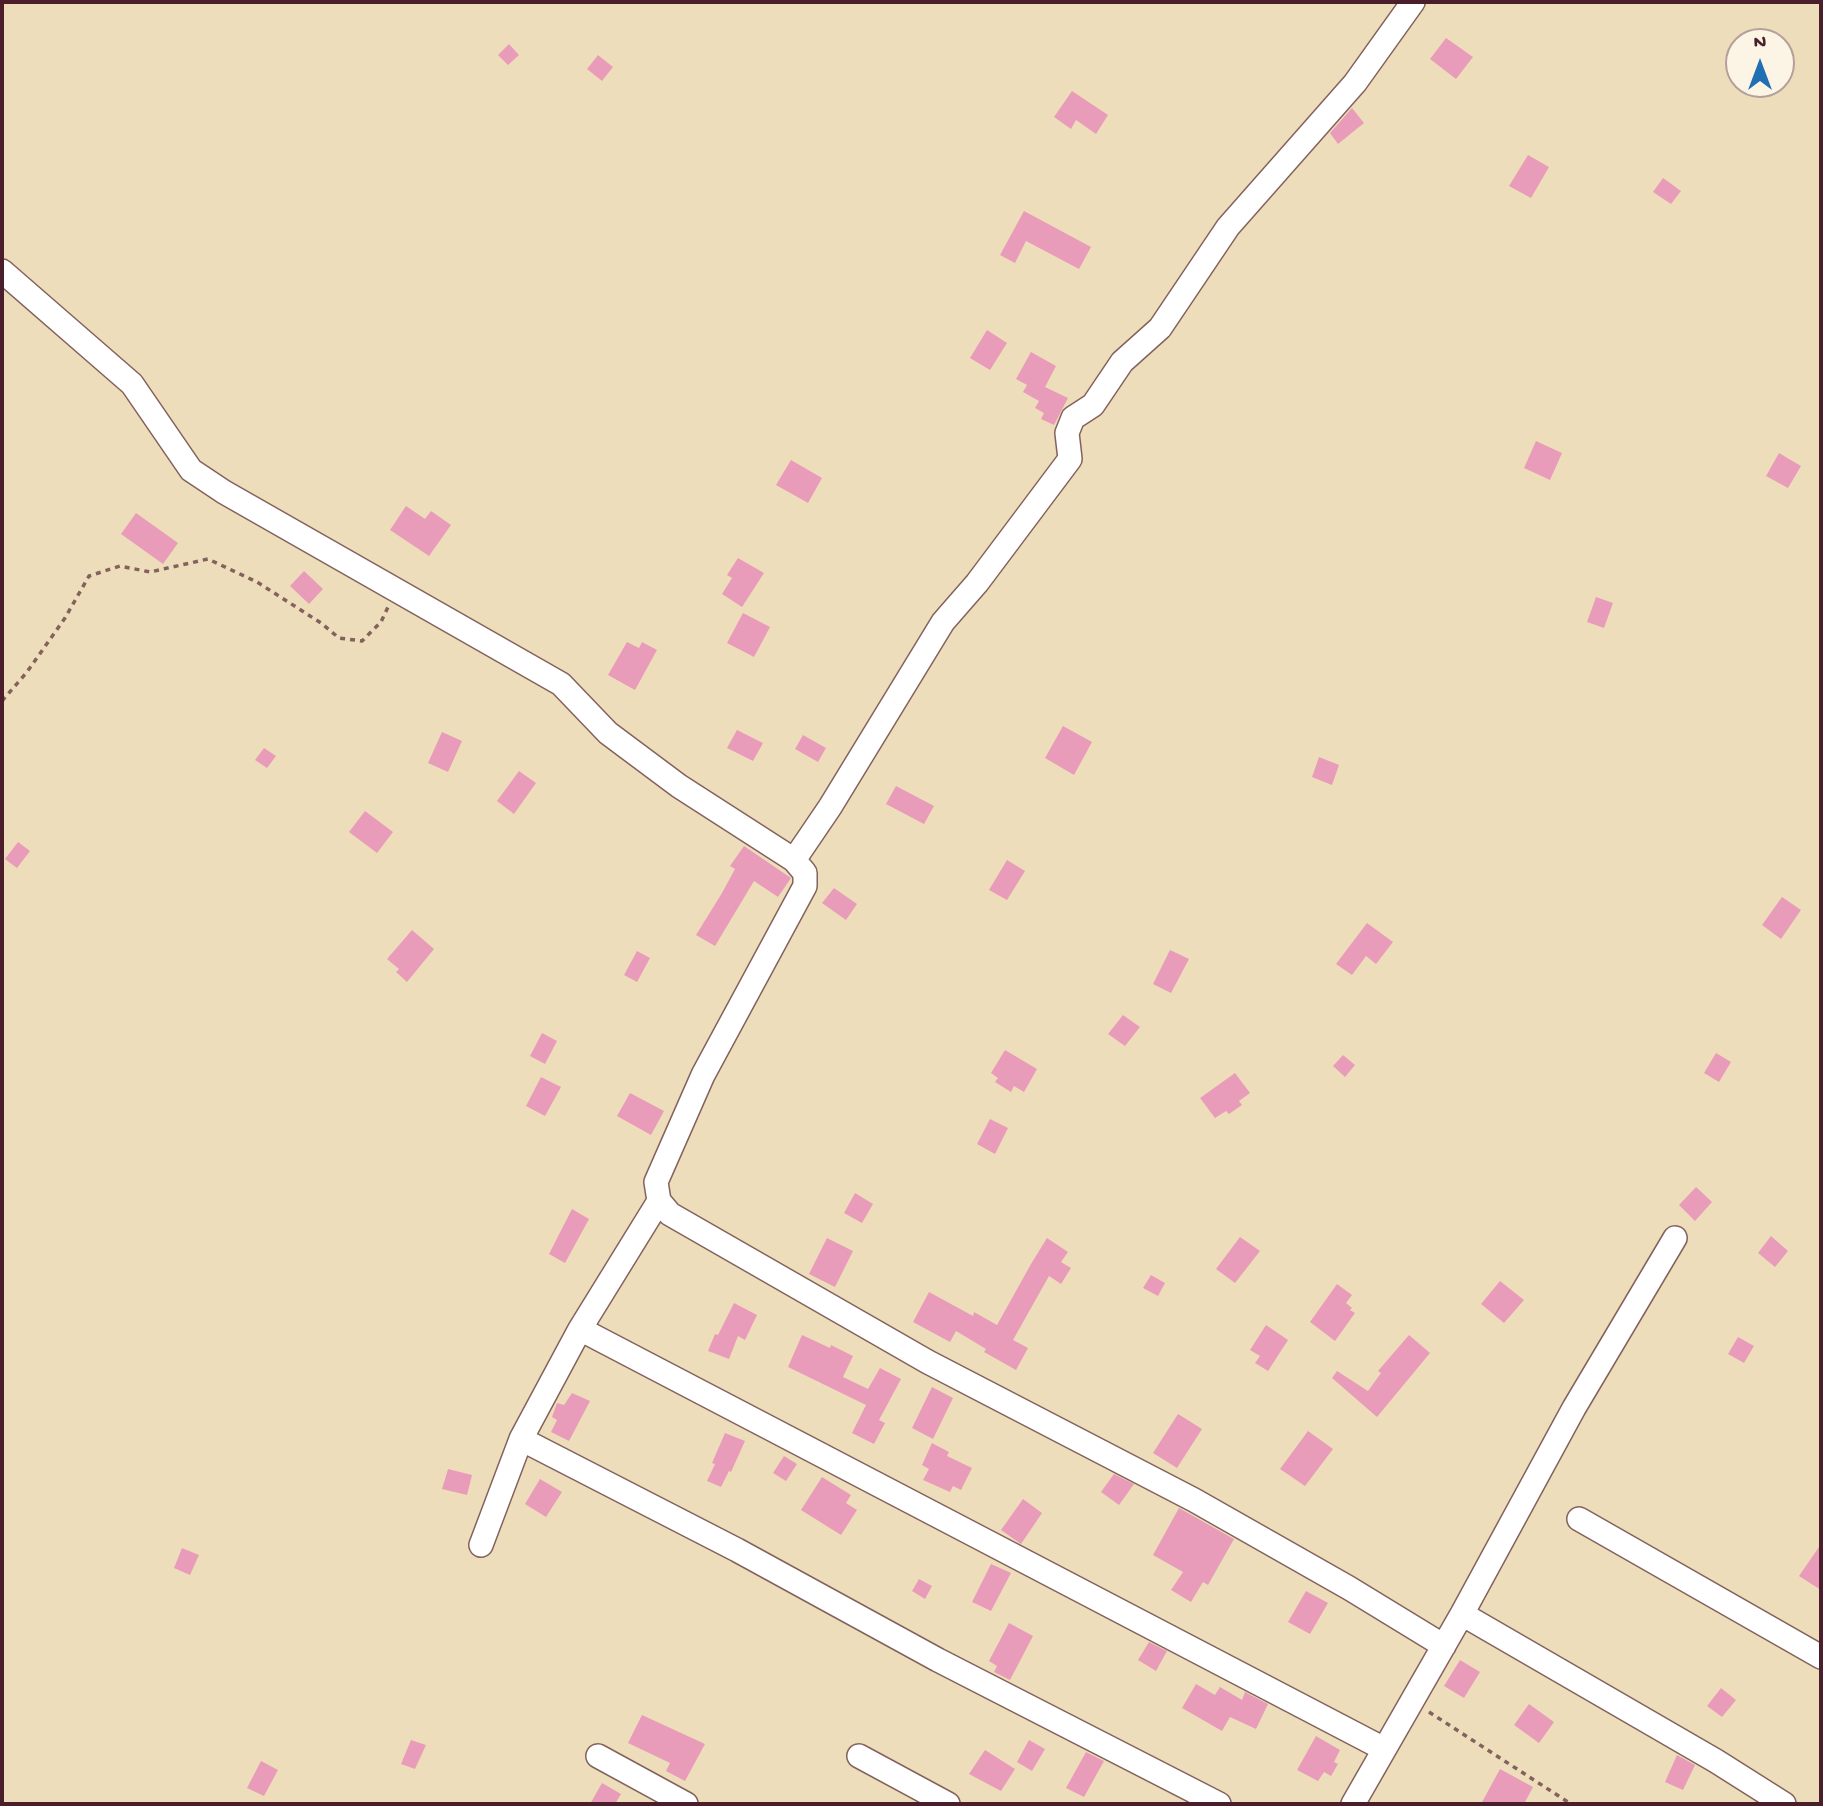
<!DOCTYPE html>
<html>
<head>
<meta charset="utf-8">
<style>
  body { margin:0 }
  #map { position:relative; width:1823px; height:1806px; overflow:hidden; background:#edb; font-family:"Gochi Hand",sans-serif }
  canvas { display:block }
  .frame { position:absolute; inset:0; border:4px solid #4a1f2b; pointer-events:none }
  .north { position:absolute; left:1725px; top:28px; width:70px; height:70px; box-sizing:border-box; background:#fcf5e5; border:2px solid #b59f9b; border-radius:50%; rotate:0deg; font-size:19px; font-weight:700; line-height:28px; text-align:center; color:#4a1f2b }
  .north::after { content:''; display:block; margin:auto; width:24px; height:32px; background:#1f6fb2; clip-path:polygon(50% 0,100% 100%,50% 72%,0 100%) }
</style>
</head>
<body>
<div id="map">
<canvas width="1823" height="1806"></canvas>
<div class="frame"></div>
<div class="north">N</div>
</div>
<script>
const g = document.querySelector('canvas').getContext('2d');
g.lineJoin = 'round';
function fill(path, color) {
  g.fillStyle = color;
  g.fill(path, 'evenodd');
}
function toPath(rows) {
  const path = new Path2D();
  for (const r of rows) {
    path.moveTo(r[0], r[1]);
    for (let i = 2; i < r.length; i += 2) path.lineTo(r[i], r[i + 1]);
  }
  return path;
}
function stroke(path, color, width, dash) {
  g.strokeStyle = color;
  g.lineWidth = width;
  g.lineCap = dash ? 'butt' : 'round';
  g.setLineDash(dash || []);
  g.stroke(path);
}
fill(toPath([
  [1446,38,1473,57,1456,79,1430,59],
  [509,44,519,55,508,65,498,55],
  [598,55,613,67,602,81,587,69],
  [1072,91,1108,115,1096,134,1076,120,1071,129,1054,117],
  [1352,108,1364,123,1338,144,1330,133],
  [1528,155,1549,167,1531,198,1509,186],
  [1663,178,1681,191,1671,204,1653,192],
  [1024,211,1091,247,1079,269,1026,241,1015,263,1000,255],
  [987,330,1007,343,990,370,970,358],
  [1031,352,1056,366,1045,387,1068,398,1054,425,1041,419,1044,413,1035,408,1039,401,1023,392,1027,385,1016,379],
  [1536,441,1562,453,1550,480,1524,468],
  [1779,453,1801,466,1788,488,1766,476],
  [791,460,822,478,808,503,776,485],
  [406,506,425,519,431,511,451,525,429,556,390,530],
  [136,513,178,543,163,564,121,534],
  [738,558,764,573,742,607,722,594,732,578,727,575],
  [304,571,323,589,309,604,290,586],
  [1596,597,1613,603,1604,628,1587,622],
  [743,613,770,627,754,657,727,643],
  [627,642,639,648,642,642,657,650,635,690,608,675],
  [1063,726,1092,742,1074,775,1045,758],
  [737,730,763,743,753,761,727,748],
  [442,732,462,741,448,772,428,763],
  [803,735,826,748,818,762,795,749],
  [264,748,276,756,267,768,255,760],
  [1319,757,1339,765,1332,785,1312,777],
  [519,771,536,783,514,814,497,801],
  [896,786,934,806,924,824,886,804],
  [365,811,393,832,377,853,349,832],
  [18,842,30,851,17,868,5,859],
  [744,846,791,878,778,897,754,881,715,946,696,935,722,893,735,869,730,866],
  [1007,860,1025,871,1007,900,989,890],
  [834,888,857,904,846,920,822,903],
  [1782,897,1801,910,1781,939,1762,925],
  [1367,923,1393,942,1376,964,1366,956,1352,975,1336,964],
  [412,930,434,949,407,982,396,972,399,969,387,959],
  [1170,950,1189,959,1171,993,1153,984],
  [637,951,650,958,637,982,624,975],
  [1123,1015,1140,1027,1125,1046,1108,1034],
  [542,1033,557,1041,545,1064,530,1056],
  [1005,1050,1037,1069,1024,1092,1014,1086,1011,1092,995,1082,998,1078,991,1073],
  [1716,1053,1731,1062,1719,1082,1704,1073],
  [1343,1055,1355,1065,1345,1077,1333,1066],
  [1235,1073,1250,1093,1239,1101,1242,1105,1229,1114,1226,1111,1215,1118,1200,1098],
  [541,1077,561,1087,545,1116,526,1106],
  [630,1093,664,1111,651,1135,617,1116],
  [990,1119,1008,1128,995,1154,977,1144],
  [1696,1187,1712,1202,1695,1221,1679,1205],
  [855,1193,873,1204,862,1223,844,1213],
  [572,1209,589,1219,565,1263,549,1254],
  [1771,1236,1788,1251,1775,1267,1758,1253],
  [1240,1237,1260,1251,1235,1283,1216,1269],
  [827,1238,853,1251,835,1287,809,1274],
  [1047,1238,1068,1252,1061,1262,1071,1268,1061,1284,1049,1276,1013,1340,1028,1348,1016,1370,984,1352,986,1349,956,1331,950,1342,913,1322,929,1292,973,1316,974,1312,997,1325,1031,1264],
  [1151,1275,1165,1283,1158,1296,1143,1288],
  [1500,1281,1524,1300,1504,1323,1481,1304],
  [1337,1284,1352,1295,1346,1303,1352,1308,1350,1310,1355,1313,1335,1341,1310,1322],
  [734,1303,757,1315,745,1340,738,1336,729,1359,708,1351,715,1334,718,1335],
  [1266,1325,1288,1340,1268,1371,1255,1363,1260,1356,1250,1350],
  [802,1335,830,1348,831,1345,853,1356,843,1377,868,1389,880,1368,901,1379,879,1420,885,1423,874,1444,852,1433,866,1405,788,1367],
  [1409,1335,1430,1353,1377,1417,1332,1378,1337,1371,1368,1391,1381,1373,1378,1371],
  [1738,1337,1754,1346,1744,1363,1728,1354],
  [932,1387,953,1398,933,1439,912,1428],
  [572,1393,590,1401,569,1441,551,1432,557,1420,552,1417,557,1403,564,1405],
  [1178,1414,1202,1429,1177,1468,1153,1453],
  [1308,1431,1333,1449,1305,1486,1280,1469],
  [725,1433,745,1441,731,1472,729,1471,721,1487,707,1481,715,1464,712,1463],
  [932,1443,949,1452,947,1456,972,1468,961,1490,953,1486,950,1492,923,1480,929,1469,922,1465],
  [784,1456,797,1464,786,1481,773,1473],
  [448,1469,472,1475,467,1495,442,1489],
  [1114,1474,1134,1484,1119,1505,1101,1492],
  [822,1477,851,1495,846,1503,857,1510,841,1535,801,1510],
  [540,1479,562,1492,546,1517,525,1504],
  [1023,1499,1042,1513,1021,1544,1001,1530],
  [1179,1508,1234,1539,1208,1585,1203,1582,1191,1602,1171,1590,1183,1572,1153,1555],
  [1821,1544,1821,1590,1799,1576],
  [182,1548,199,1555,190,1575,174,1568],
  [991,1564,1011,1573,991,1611,972,1602],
  [919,1579,932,1586,925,1599,912,1591],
  [1306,1591,1328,1603,1310,1634,1288,1622],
  [1009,1623,1033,1636,1010,1680,994,1672,997,1666,989,1661],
  [1149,1642,1167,1651,1156,1671,1138,1660],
  [1460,1660,1480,1672,1464,1698,1444,1686],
  [1196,1684,1215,1695,1220,1687,1242,1700,1245,1692,1268,1704,1256,1729,1230,1717,1222,1731,1182,1708],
  [1721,1688,1736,1700,1722,1717,1707,1706],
  [1529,1704,1554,1722,1539,1743,1514,1725],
  [642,1715,705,1744,685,1781,666,1771,670,1763,628,1743],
  [1316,1736,1340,1750,1334,1762,1338,1764,1331,1776,1324,1772,1318,1781,1297,1770],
  [411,1740,426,1745,415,1769,401,1764],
  [1029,1740,1045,1749,1032,1771,1017,1762],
  [985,1750,1015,1769,1001,1791,969,1774],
  [1086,1752,1104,1761,1084,1797,1066,1788],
  [1677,1755,1695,1765,1683,1790,1665,1782],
  [261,1761,278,1770,264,1796,247,1788],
  [1500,1769,1533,1787,1524,1804,1481,1804],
  [602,1783,621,1794,615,1804,590,1804]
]), '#e89cb9');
const minor = toPath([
  [2,271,132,384,191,470,224,492,561,684,608,733,679,786,794,860,805,873,805,886,703,1075,656,1182,659,1201,670,1214,928,1362,1194,1500,1349,1588,1444,1646],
  [794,860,830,807,943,622,977,583,1070,459,1067,433,1073,418,1093,405,1122,362,1160,328,1228,227,1355,83,1413,2],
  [580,1329,1384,1749],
  [521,1439,737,1550,938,1660,1219,1804],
  [1579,1519,1821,1657],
  [481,1545,521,1439,580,1329,659,1201],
  [1462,1614,1716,1761,1784,1804],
  [598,1756,686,1804],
  [859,1756,948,1804],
  [1353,1804,1462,1614,1574,1408,1675,1238]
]);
stroke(minor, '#83625d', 26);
stroke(toPath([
  [2,701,27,672,65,618,89,576,120,566,150,572,208,559,257,582,321,623,339,638,362,641,381,622,388,607],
  [1429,1712,1571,1804]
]), '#83625d', 3.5, [5, 5]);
stroke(minor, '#fff', 23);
</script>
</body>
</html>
